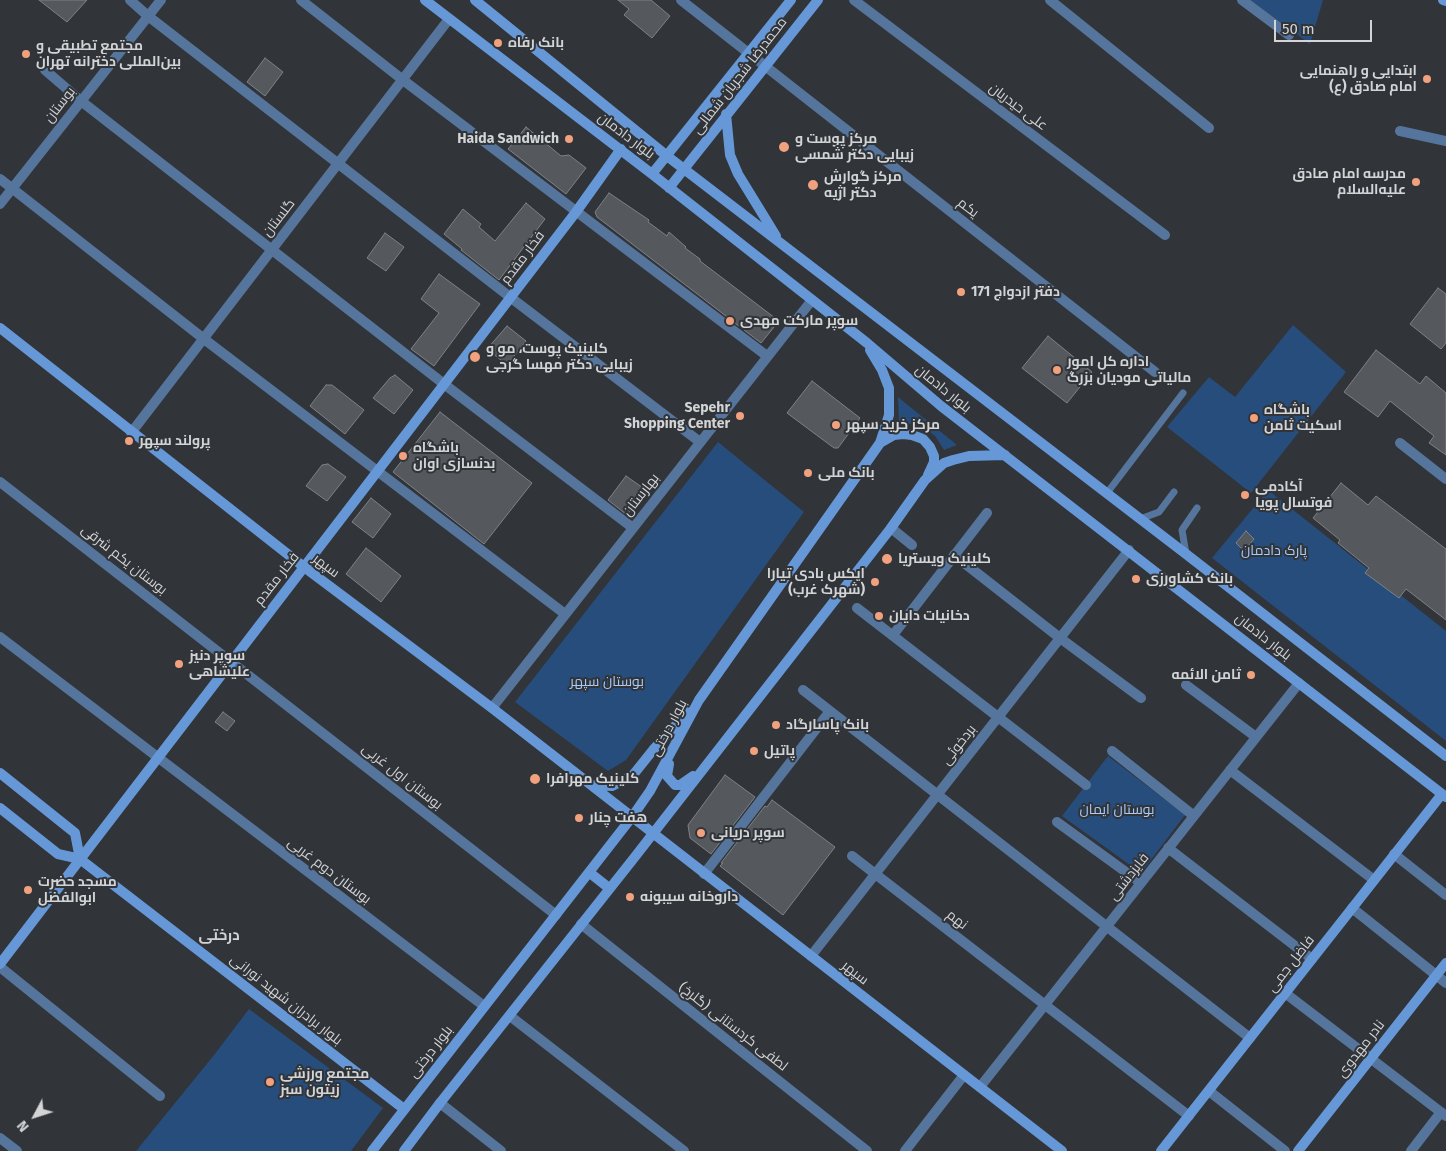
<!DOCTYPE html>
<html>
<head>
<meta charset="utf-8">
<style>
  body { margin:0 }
  #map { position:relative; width:1446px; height:1151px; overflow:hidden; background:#313438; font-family:"Fira Sans",sans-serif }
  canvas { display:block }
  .north { position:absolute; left:10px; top:1091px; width:50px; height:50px; -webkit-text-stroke:4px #313438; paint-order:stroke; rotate:230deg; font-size:14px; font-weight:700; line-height:20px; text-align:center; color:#d2d4d6 }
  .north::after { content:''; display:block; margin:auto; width:18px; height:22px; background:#d2d4d6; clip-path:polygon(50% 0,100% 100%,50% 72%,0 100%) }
  .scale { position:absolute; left:1274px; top:20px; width:98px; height:22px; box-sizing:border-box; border:2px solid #d2d4d6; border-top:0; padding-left:6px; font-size:15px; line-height:18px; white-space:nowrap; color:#d2d4d6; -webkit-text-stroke:4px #313438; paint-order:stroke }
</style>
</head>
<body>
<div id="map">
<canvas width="1446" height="1151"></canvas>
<div class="north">N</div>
<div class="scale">50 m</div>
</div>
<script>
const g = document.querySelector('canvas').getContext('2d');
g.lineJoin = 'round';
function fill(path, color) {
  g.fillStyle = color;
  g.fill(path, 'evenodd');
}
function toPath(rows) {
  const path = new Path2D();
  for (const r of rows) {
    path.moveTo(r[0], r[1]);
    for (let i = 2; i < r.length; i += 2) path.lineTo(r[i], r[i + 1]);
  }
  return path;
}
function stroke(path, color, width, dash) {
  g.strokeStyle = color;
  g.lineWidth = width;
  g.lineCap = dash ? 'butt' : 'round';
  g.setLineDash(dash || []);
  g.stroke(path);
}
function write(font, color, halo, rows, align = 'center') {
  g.font = font + ' "Fira Sans",Cairo,sans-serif';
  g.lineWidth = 4;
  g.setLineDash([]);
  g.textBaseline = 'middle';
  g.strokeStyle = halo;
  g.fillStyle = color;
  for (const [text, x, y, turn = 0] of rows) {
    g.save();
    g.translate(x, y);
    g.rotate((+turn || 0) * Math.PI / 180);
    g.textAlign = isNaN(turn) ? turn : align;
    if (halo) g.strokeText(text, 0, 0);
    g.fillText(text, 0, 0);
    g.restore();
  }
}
fill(toPath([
  [1250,0,1323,0,1310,44],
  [1293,325,1346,372,1251,493,1167,427,1209,377,1235,397],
  [898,398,898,397,957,445,944,450,935,436,926,429,917,425,899,422],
  [718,442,804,512,626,760,608,771,515,702],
  [1268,490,1446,631,1446,741,1212,558],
  [1108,756,1185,815,1141,873,1062,816],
  [249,1009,383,1108,351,1151,136,1151,214,1055]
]), '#274d7c');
const building = toPath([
  [39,0,87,0,67,22,39,0],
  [618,0,651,0,670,16,652,38,624,15,629,9,618,0],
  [265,58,283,72,265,96,247,82,265,58],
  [526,127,561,156,569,155,586,168,566,194,508,149,526,127],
  [609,193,649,220,648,222,667,236,669,232,686,247,685,248,700,259,700,261,779,321,761,343,597,217,595,212,609,193],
  [526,203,545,219,499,280,461,250,462,249,444,234,463,209,481,224,479,227,495,241,526,203],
  [385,233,404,247,386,271,367,258,385,233],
  [439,274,480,304,434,366,411,349,439,313,421,299,439,274],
  [1438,288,1446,294,1446,343,1441,349,1410,324,1438,288],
  [507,326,526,341,507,365,487,349,507,326],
  [1048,336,1092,372,1067,403,1022,368,1048,336],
  [1376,350,1420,384,1426,376,1446,393,1446,455,1429,443,1434,436,1390,401,1378,417,1344,392,1376,350],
  [395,375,413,390,394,414,373,398,390,378,395,375],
  [812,381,860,418,838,448,834,448,787,413,812,381],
  [326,385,332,385,364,410,345,434,310,406,326,385],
  [440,412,532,483,484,544,393,472,440,412],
  [328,464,346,477,327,501,306,486,322,465,328,464],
  [626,476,646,490,627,515,608,500,626,476],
  [1341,483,1368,505,1376,496,1446,549,1446,620,1406,589,1399,598,1365,573,1369,568,1338,543,1340,540,1313,518,1341,483],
  [371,498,391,514,373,538,352,522,371,498],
  [1246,531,1254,539,1244,551,1236,543,1246,531],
  [366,548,401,576,381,602,346,574,366,548],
  [223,712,235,721,227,731,215,722,223,712],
  [725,775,755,797,711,854,690,838,688,825,725,775],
  [772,800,835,847,783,915,720,866,723,863,721,863,765,806,767,807,772,800]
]);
fill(building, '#55585c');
stroke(building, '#7e8286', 1);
stroke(toPath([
  [1107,493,1183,393],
  [1140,519,1159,512,1174,492],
  [1186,554,1182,530,1197,508]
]), '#56759d', 7);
stroke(toPath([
  [130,0,148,16,510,297,700,442],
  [301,0,403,80,767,356],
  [681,0,1155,372],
  [854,0,1165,235],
  [1050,0,1209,128],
  [1242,0,1289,35],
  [45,70,81,101,444,384,633,528],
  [1400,131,1446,141],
  [0,179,204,339,565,614],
  [0,204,161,0],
  [131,433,449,19],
  [1400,443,1446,479],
  [0,482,556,915],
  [891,528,912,545],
  [954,555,1060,638,1141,698],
  [857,608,1086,785],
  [893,635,987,513],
  [0,637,484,1006],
  [1186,685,1256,737],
  [803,690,1250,1038],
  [492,708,812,300],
  [1112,751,1194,816],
  [1230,770,1374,880],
  [1057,822,1141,883],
  [1168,848,1312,959],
  [1394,854,1446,895],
  [852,856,1189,1116],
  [704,874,830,711],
  [1352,908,1446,983],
  [581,924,867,1151],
  [811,956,1129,550],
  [0,967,160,1096],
  [1285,993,1446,1116],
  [510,1016,684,1151],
  [980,1087,1299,683],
  [1209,1091,1285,1151],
  [440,1103,501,1151],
  [0,1138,17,1151],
  [905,1151,964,1075],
  [1411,1151,1441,1112]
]), '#56759d', 10);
stroke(toPath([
  [425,0,652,174,867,343,941,406,1446,797],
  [475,0,667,156,1186,554,1446,756],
  [1443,0,1446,1],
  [726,114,730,155,738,174,776,236],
  [652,174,791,0],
  [669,188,818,0],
  [0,328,304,567,492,708,1062,1151],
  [880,443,894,435,903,434,912,435,923,439,930,447,934,456,934,462,928,475],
  [669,764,667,776,675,785,680,785,693,776],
  [0,773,75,833,80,859],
  [592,785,612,786,633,775,653,750,690,710],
  [0,808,58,854,80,859,404,1109],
  [590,873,609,888],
  [0,964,576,212,621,149],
  [372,1151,632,817,650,791,699,700,880,443,889,415,889,388,882,370,870,350],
  [404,1151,440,1103,634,858,891,528,925,480,944,463,953,460,969,456,1005,455],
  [1161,1151,1442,794],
  [1298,1151,1446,963]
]), '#6698d8', 10);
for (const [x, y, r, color] of [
  [498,43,5,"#f1a17d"],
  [26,54,5,"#f1a17d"],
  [1427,79,5,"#f1a17d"],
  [569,139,5,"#f1a17d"],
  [784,147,6,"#f1a17d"],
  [1416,182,5,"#f1a17d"],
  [813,185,6,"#f1a17d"],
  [961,292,5,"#f1a17d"],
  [730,321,5,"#f1a17d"],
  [475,357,6,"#f1a17d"],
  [1057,370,5,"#f1a17d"],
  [740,416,5,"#f1a17d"],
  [1254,418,5,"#f1a17d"],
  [836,425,5,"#f1a17d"],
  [129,441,5,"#f1a17d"],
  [403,456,5,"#f1a17d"],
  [808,473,5,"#f1a17d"],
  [1245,495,5,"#f1a17d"],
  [887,559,6,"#f1a17d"],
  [1136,579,5,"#f1a17d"],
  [875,582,5,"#f1a17d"],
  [879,616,5,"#f1a17d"],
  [179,664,5,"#f1a17d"],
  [1251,675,5,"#f1a17d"],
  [776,725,5,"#f1a17d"],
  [754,751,5,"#f1a17d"],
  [535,779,6,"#f1a17d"],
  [579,818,5,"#f1a17d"],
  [701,833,5,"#f1a17d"],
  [28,890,5,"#f1a17d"],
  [630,897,5,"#f1a17d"],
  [270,1082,5,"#f1a17d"]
]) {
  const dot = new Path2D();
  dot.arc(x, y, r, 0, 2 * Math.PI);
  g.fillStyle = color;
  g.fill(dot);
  stroke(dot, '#313438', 2);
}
write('bold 14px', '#d2d4d6', '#313438', [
  ["بانک رفاه",508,43],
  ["مجتمع تطبیقی و",36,46],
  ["بین‌المللی دخترانه تهران",36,62],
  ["ابتدایی و راهنمایی",1417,71,"right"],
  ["امام صادق (ع)",1417,87,"right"],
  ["Haida Sandwich",559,139,"right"],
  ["مرکز پوست و",795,139],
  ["زیبایی دکتر شمسی",795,155],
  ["مدرسه امام صادق",1406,174,"right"],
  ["علیه‌السلام",1406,190,"right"],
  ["مرکز گوارش",824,177],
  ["دکتر اژیه",824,193],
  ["دفتر ازدواج 171",971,292],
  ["سوپر مارکت مهدی",740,321],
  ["کلینیک پوست، مو و",486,349],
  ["زیبایی دکتر مهسا گرجی",486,365],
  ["اداره کل امور",1067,362],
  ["مالیاتی مودیان بزرگ",1067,378],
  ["Sepehr",730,408,"right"],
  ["Shopping Center",730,424,"right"],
  ["باشگاه",1264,410],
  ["اسکیت ثامن",1264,426],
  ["مرکز خرید سپهر",846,425],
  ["پرولند سپهر",139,441],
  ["باشگاه",413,448],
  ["بدنسازی اوان",413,464],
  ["بانک ملی",818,473],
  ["آکادمی",1255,487],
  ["فوتسال پویا",1255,503],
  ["کلینیک ویستریا",898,559],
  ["ایکس بادی تیارا",865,574,"right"],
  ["(شهرک غرب)",865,590,"right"],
  ["بانک کشاورزی",1146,579],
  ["دخانیات دایان",889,616],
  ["سوپر دنيز",189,656],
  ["عليشاهى",189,672],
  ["ثامن الائمه",1241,675,"right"],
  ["بانک پاسارگاد",786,725],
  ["پاتیل",764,751],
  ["کلینیک مهرافرا",546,779],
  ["هفت چنار",589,818],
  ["سوپر دریانی",711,833],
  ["مسجد حضرت",38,882],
  ["ابوالفضل",38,898],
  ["داروخانه سیبونه",640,897],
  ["مجتمع ورزشی",280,1074],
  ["زیتون سبز",280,1090]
], 'left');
write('14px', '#d2d4d6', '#313438', [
  ["محمدرضا شجریان شمالی",740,76,-52],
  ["بوستان",60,105,-52],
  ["علی حیدریان",1018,107,37],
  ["بلوار دادمان",626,136,37],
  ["یکم",968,208,38],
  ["گلستان",279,218,-52],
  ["فخار مقدم",523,258,-53],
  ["بلوار دادمان",943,389,39],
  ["بهارستان",641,495,-52],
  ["بوستان یکم شرقی",124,560,38],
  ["سپهر",326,566,37],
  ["فخار مقدم",277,579,-52],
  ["بلوار دادمان",1263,637,38],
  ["بلوار درختی",669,728,-62],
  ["بردخوئی",959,745,-52],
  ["بوستان اول غربی",402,777,38],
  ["بوستان دوم غربی",329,871,37],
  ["فایزدشتی",1129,877,-52],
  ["نهم",957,920,38],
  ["فاضل جمی",1291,964,-52],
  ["سپهر",855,973,38],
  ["بلوار برادران شهید نورانی",286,1000,38],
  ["لطفی کردستانی (گلرخ)",733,1027,38],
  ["نادر مهدوی",1361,1049,-52],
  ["بلوار درختی",431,1052,-52]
]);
write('14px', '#a7ccfc', '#313438', [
  ["پارک دادمان",1274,551],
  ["بوستان سپهر",607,682],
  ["بوستان ایمان",1117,810]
]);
write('bold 15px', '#d2d4d6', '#313438', [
  ["درختی",219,936]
]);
</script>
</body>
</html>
